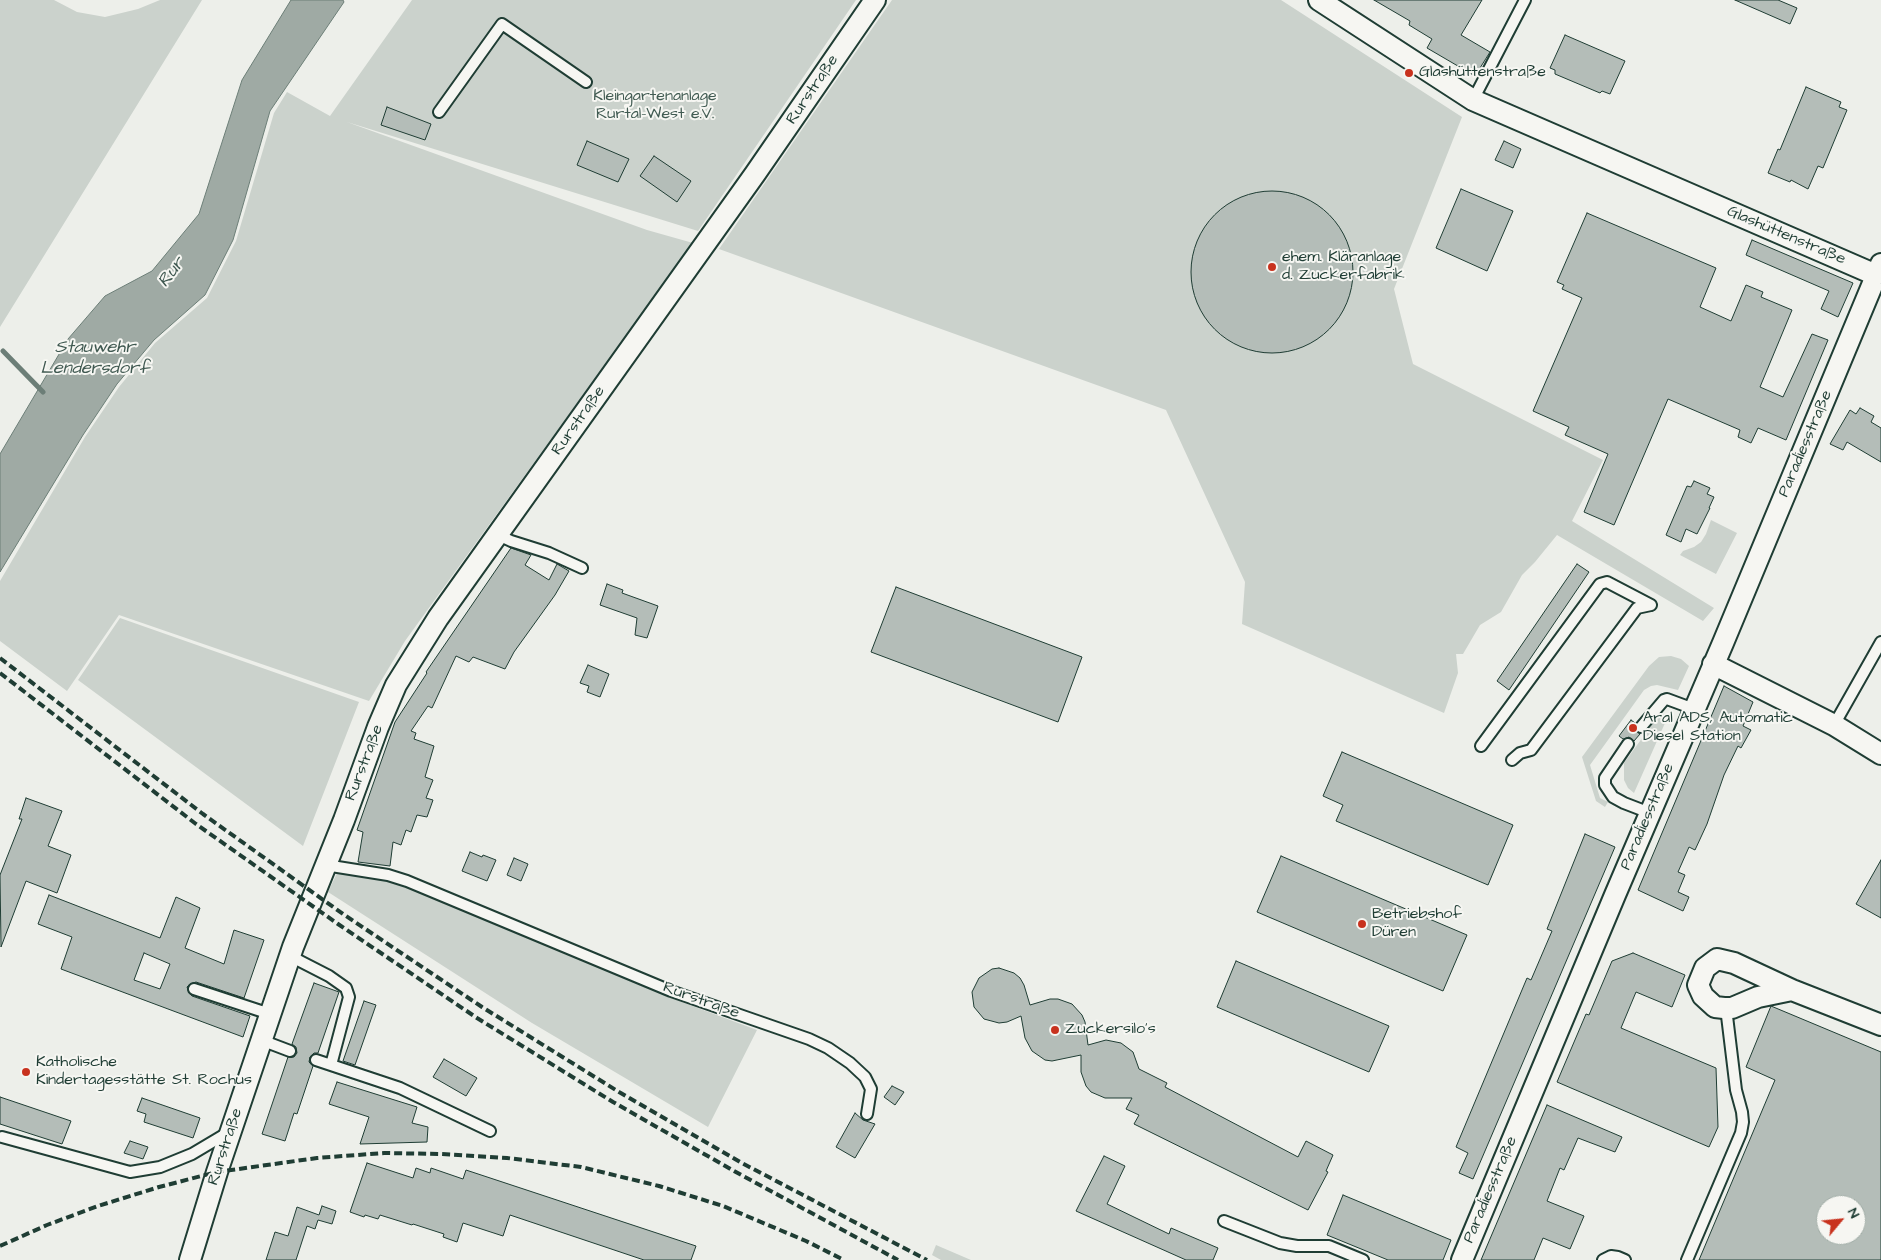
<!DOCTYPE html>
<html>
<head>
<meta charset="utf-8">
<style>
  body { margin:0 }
  #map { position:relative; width:1881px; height:1260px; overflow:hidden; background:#edefea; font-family:"Architects Daughter",sans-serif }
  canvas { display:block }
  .north { position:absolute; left:1816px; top:1195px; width:50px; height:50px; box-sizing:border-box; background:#f6f6f2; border:1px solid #a0aca6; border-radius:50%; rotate:62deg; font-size:14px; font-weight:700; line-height:20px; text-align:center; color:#1f3d34 }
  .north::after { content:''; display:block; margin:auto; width:18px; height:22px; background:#c8321e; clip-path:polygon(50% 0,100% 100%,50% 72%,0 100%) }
</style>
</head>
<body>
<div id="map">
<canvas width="1881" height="1260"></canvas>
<div class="north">N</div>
</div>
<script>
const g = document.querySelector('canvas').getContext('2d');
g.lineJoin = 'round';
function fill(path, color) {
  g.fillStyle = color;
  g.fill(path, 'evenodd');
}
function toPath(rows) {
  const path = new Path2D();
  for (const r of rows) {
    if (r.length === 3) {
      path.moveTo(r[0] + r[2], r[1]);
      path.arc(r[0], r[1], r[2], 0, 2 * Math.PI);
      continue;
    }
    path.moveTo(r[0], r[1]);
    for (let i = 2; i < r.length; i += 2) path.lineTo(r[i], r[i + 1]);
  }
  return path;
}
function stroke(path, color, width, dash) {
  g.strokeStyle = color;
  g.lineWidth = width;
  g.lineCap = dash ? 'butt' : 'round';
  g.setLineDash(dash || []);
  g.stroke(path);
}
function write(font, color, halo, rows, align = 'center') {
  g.font = font + ' "Architects Daughter",sans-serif';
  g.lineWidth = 4;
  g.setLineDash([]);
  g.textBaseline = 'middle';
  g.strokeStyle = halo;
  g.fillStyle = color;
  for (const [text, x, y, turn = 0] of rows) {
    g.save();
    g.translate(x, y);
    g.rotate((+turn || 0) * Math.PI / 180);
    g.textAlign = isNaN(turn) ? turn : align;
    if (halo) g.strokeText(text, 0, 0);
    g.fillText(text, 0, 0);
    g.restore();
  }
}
fill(toPath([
  [0,0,54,0,77,12,105,17,138,9,160,0,202,0,0,327],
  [412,0,856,0,698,231,347,122,647,230,693,243,405,641,369,701,119,615,67,691,0,641,0,581,85,437,119,387,155,343,207,298,236,241,274,113,287,92,330,116],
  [892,0,1281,0,1462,117,1394,289,1413,364,1603,460,1572,521,1714,608,1703,621,1557,535,1535,562,1522,575,1501,612,1480,625,1463,654,1456,654,1458,673,1444,713,1242,624,1245,582,1166,410,719,249],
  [1711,520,1737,533,1716,574,1680,555,1683,551,1694,547,1701,542,1706,534],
  [120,618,359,702,303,846,78,680],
  [1671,656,1681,659,1689,666,1678,690,1657,685,1651,686,1644,690,1590,765,1600,798,1608,802,1605,807,1596,801,1582,757,1649,666,1659,657],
  [1662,714,1669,714,1634,793,1628,788,1624,780,1624,763,1656,719],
  [337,873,384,879,406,886,671,998,757,1030,708,1127,532,1023,328,892],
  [936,1245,971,1260,941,1260,932,1255]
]), '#cbd2cc');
const water = toPath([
  [291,0,343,0,344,2,270,111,233,240,205,295,154,340,117,384,83,435,0,572,0,454,68,339,105,296,152,271,199,214,242,80,291,0]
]);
fill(water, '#9faaa4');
stroke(water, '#6c7e77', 1);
stroke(toPath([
  [3,351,43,392]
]), '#6c7e77', 5);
const building = toPath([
  [1374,0,1482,0,1461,35,1490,52,1475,76,1427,48,1432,39,1409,25,1410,21,1374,0],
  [1735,0,1778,0,1797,8,1790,24,1735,0],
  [1565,35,1625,61,1610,94,1602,91,1600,93,1555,74,1555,70,1550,68,1565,35],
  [1806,87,1841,102,1839,107,1847,110,1823,168,1818,166,1808,189,1791,180,1790,182,1768,173,1778,149,1780,150,1806,87],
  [387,107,431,124,425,140,381,125,387,107],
  [587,141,629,159,618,182,577,165,587,141],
  [1504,141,1521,149,1513,168,1495,160,1504,141],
  [654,156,691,181,677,202,640,176,654,156],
  [1461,189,1513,211,1487,271,1436,248,1461,189],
  [1272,272,81],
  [1587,213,1716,268,1700,307,1731,321,1746,285,1763,292,1761,297,1792,310,1760,387,1783,397,1812,334,1828,340,1786,440,1758,428,1751,443,1738,437,1740,430,1668,399,1614,525,1584,512,1608,454,1565,435,1569,427,1533,411,1582,298,1562,289,1564,285,1557,282,1587,213],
  [1752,240,1853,283,1838,317,1821,309,1829,291,1746,255,1752,240],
  [1860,408,1874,416,1871,422,1881,428,1881,462,1847,442,1843,450,1830,444,1850,410,1856,414,1860,408],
  [1694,481,1710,488,1707,494,1714,497,1709,508,1710,508,1697,534,1686,529,1681,542,1666,535,1687,486,1691,487,1694,481],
  [511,548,531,555,525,565,549,580,557,564,569,571,555,595,514,652,505,669,473,657,469,662,456,656,432,708,428,706,411,731,416,733,414,739,434,746,425,777,433,780,426,798,433,800,427,817,417,815,411,832,406,830,401,845,393,842,390,866,358,862,363,832,357,830,395,722,427,673,426,672,511,548],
  [1577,564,1589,572,1509,690,1497,681,1577,564],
  [607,584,623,590,622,593,658,606,647,638,635,635,637,618,600,605,607,584],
  [896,587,1082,657,1058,722,871,652,896,587],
  [588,665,609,674,600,697,587,692,589,686,580,683,588,665],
  [1724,686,1753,702,1743,726,1751,730,1741,748,1738,746,1724,775,1707,824,1695,850,1689,847,1678,872,1685,875,1678,892,1689,897,1683,911,1638,890,1724,686],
  [1631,720,1635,723,1635,730,1640,734,1634,741,1629,737,1623,739,1619,736,1631,720],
  [1342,752,1513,825,1488,885,1336,821,1343,805,1323,796,1342,752],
  [26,798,62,811,48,846,71,855,57,893,26,881,1,947,0,875,22,819,19,819,26,798],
  [1585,834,1615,847,1473,1179,1459,1173,1468,1153,1456,1147,1527,978,1531,980,1552,931,1547,929,1585,834],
  [470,852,482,857,483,855,496,860,487,881,462,871,470,852],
  [1281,856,1467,935,1443,991,1257,912,1281,856],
  [514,858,528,864,521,881,507,875,514,858],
  [1881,860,1881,918,1856,904,1881,860],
  [49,895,160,938,176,897,200,908,185,948,224,964,234,930,264,940,244,998,196,982,190,984,187,987,189,993,192,996,250,1016,243,1037,61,969,72,937,38,924,49,895],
  [144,953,170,964,160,989,134,980,144,953],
  [1633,953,1685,975,1672,1007,1636,992,1621,1028,1716,1068,1718,1127,1709,1147,1557,1082,1586,1014,1589,1015,1612,961,1633,953],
  [1236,961,1389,1026,1369,1072,1217,1007,1236,961],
  [999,968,1014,973,1020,978,1024,985,1030,1005,1050,999,1058,999,1072,1004,1082,1015,1085,1022,1088,1045,1106,1040,1121,1043,1133,1052,1139,1069,1167,1083,1165,1087,1298,1157,1306,1141,1333,1155,1326,1171,1328,1172,1308,1210,1134,1124,1139,1115,1126,1109,1132,1098,1105,1098,1091,1092,1086,1086,1081,1072,1081,1055,1052,1061,1045,1060,1032,1051,1025,1038,1021,1016,1007,1022,999,1023,984,1019,974,1007,972,992,979,978,992,969,999,968],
  [314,983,339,992,318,1053,314,1053,310,1057,309,1062,313,1066,297,1114,294,1113,285,1141,262,1134,288,1057,294,1057,297,1053,296,1047,292,1044,314,983],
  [364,1001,376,1005,355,1065,343,1061,364,1001],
  [1771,1006,1881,1052,1881,1260,1699,1260,1775,1080,1746,1067,1771,1006],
  [1826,1205,1856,1205,1856,1235,1826,1235,1826,1205],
  [444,1059,477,1078,466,1096,433,1077,444,1059],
  [337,1082,417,1107,412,1123,428,1127,427,1142,360,1144,369,1117,329,1104,337,1082],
  [892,1086,904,1092,895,1105,884,1097,892,1086],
  [0,1097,71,1121,62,1144,0,1124,0,1097],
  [142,1098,200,1118,193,1138,144,1122,146,1114,137,1111,142,1098],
  [1547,1105,1622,1137,1615,1152,1578,1138,1564,1170,1560,1168,1547,1201,1584,1216,1570,1249,1543,1238,1534,1260,1481,1260,1547,1105],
  [855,1113,863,1120,875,1124,855,1158,836,1147,855,1113],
  [130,1141,148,1147,143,1159,124,1153,130,1141],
  [1104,1156,1125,1166,1107,1204,1169,1234,1171,1228,1218,1248,1213,1260,1186,1260,1076,1211,1104,1156],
  [367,1163,413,1178,416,1168,430,1173,431,1168,463,1179,466,1170,696,1246,691,1260,644,1260,510,1215,503,1236,463,1223,457,1242,443,1237,444,1234,413,1224,412,1225,380,1215,378,1219,365,1215,364,1217,350,1212,367,1163],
  [1343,1195,1451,1240,1443,1260,1388,1260,1327,1235,1343,1195],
  [322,1206,336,1211,332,1224,318,1220,315,1229,307,1226,296,1260,266,1260,275,1232,288,1236,297,1207,319,1215,322,1206]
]);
fill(building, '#b4bdb8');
stroke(building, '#1f3d34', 1);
const lane = toPath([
  [1473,100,1525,0],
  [439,112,502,24,586,82],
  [498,535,511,541,549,553,582,568],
  [1834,725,1881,642],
  [1641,727,1664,700,1667,699,1694,709],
  [1628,744,1605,778,1605,785,1613,797,1624,803,1650,813],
  [1481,746,1600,584,1607,582,1651,605],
  [1512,760,1520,753,1531,750,1637,608,1651,605],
  [325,865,388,875,407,881,671,991,809,1039,828,1048,850,1063,865,1077,871,1089,867,1114],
  [290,956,329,976,346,988,349,997,331,1065,400,1088,490,1131],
  [194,989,270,1014],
  [261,1040,290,1051],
  [316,1060,331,1065],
  [2,1137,130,1172,160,1167,192,1154,229,1132],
  [1224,1221,1280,1243,1297,1246,1329,1246,1363,1260],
  [1603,1260,1611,1256,1618,1257,1625,1260],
  [1687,1260,1741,1133,1743,1122,1742,1112,1736,1090,1727,1016,1724,1008]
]);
const street = toPath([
  [1319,0,1473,100,1876,275],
  [1713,664,1834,725,1881,754],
  [1792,990,1758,997,1732,1008,1724,1008,1715,1007,1703,996,1698,985,1705,968,1717,959,1734,963,1792,990,1881,1025],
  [190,1260,217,1172,293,947,344,820,378,727,396,685,438,618,755,174,875,0],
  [1462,1260,1615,895,1723,643,1881,264]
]);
stroke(lane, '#1f3d34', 14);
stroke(street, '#1f3d34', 24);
stroke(lane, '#f6f6f2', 10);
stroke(street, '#f6f6f2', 20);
stroke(toPath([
  [0,658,203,814,343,914,482,1007,619,1092,740,1162,927,1260],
  [0,673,196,824,338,924,477,1018,613,1102,734,1171,898,1260],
  [0,1246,47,1225,98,1206,159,1187,217,1172,317,1158,384,1153,441,1154,507,1158,581,1167,659,1186,723,1206,806,1241,844,1260]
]), '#1f3d34', 4, [8, 4]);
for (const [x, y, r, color] of [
  [1409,73,5,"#c8321e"],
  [1272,267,5,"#c8321e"],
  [1633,728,5,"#c8321e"],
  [1362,924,5,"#c8321e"],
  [1055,1030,5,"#c8321e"],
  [26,1072,5,"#c8321e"]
]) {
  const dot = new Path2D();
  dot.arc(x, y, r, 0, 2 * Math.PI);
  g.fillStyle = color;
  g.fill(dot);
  stroke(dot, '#f6f6f2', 2);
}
write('16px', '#1f3d34', '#f6f6f2', [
  ["Glashüttenstraße",1419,73],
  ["ehem. Kläranlage",1282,258],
  ["d. Zuckerfabrik",1282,276],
  ["Aral ADS, Automatic",1643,719],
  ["Diesel Station",1643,737],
  ["Betriebshof",1372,915],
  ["Düren",1372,933],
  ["Zuckersilo's",1065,1030],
  ["Katholische",36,1063],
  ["Kindertagesstätte St. Rochus",36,1081]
], 'left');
write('16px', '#1f3d34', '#f6f6f2', [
  ["Rurstraße",813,90,-56],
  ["Glashüttenstraße",1786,236,23],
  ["Rurstraße",579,421,-55],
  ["Paradiesstraße",1806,444,-67],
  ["Rurstraße",365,763,-69],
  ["Paradiesstraße",1648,817,-67],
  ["Rurstraße",701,1001,20],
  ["Rurstraße",226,1147,-72],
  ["Paradiesstraße",1491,1190,-67]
]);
write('16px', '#415b52', '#f6f6f2', [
  ["Kleingartenanlage",655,97],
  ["Rurtal-West e.V.",655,115]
]);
write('italic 18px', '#3f5850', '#f6f6f2', [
  ["Rur",172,273,-53],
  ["Stauwehr",95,348],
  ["Lendersdorf",95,369]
]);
</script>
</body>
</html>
